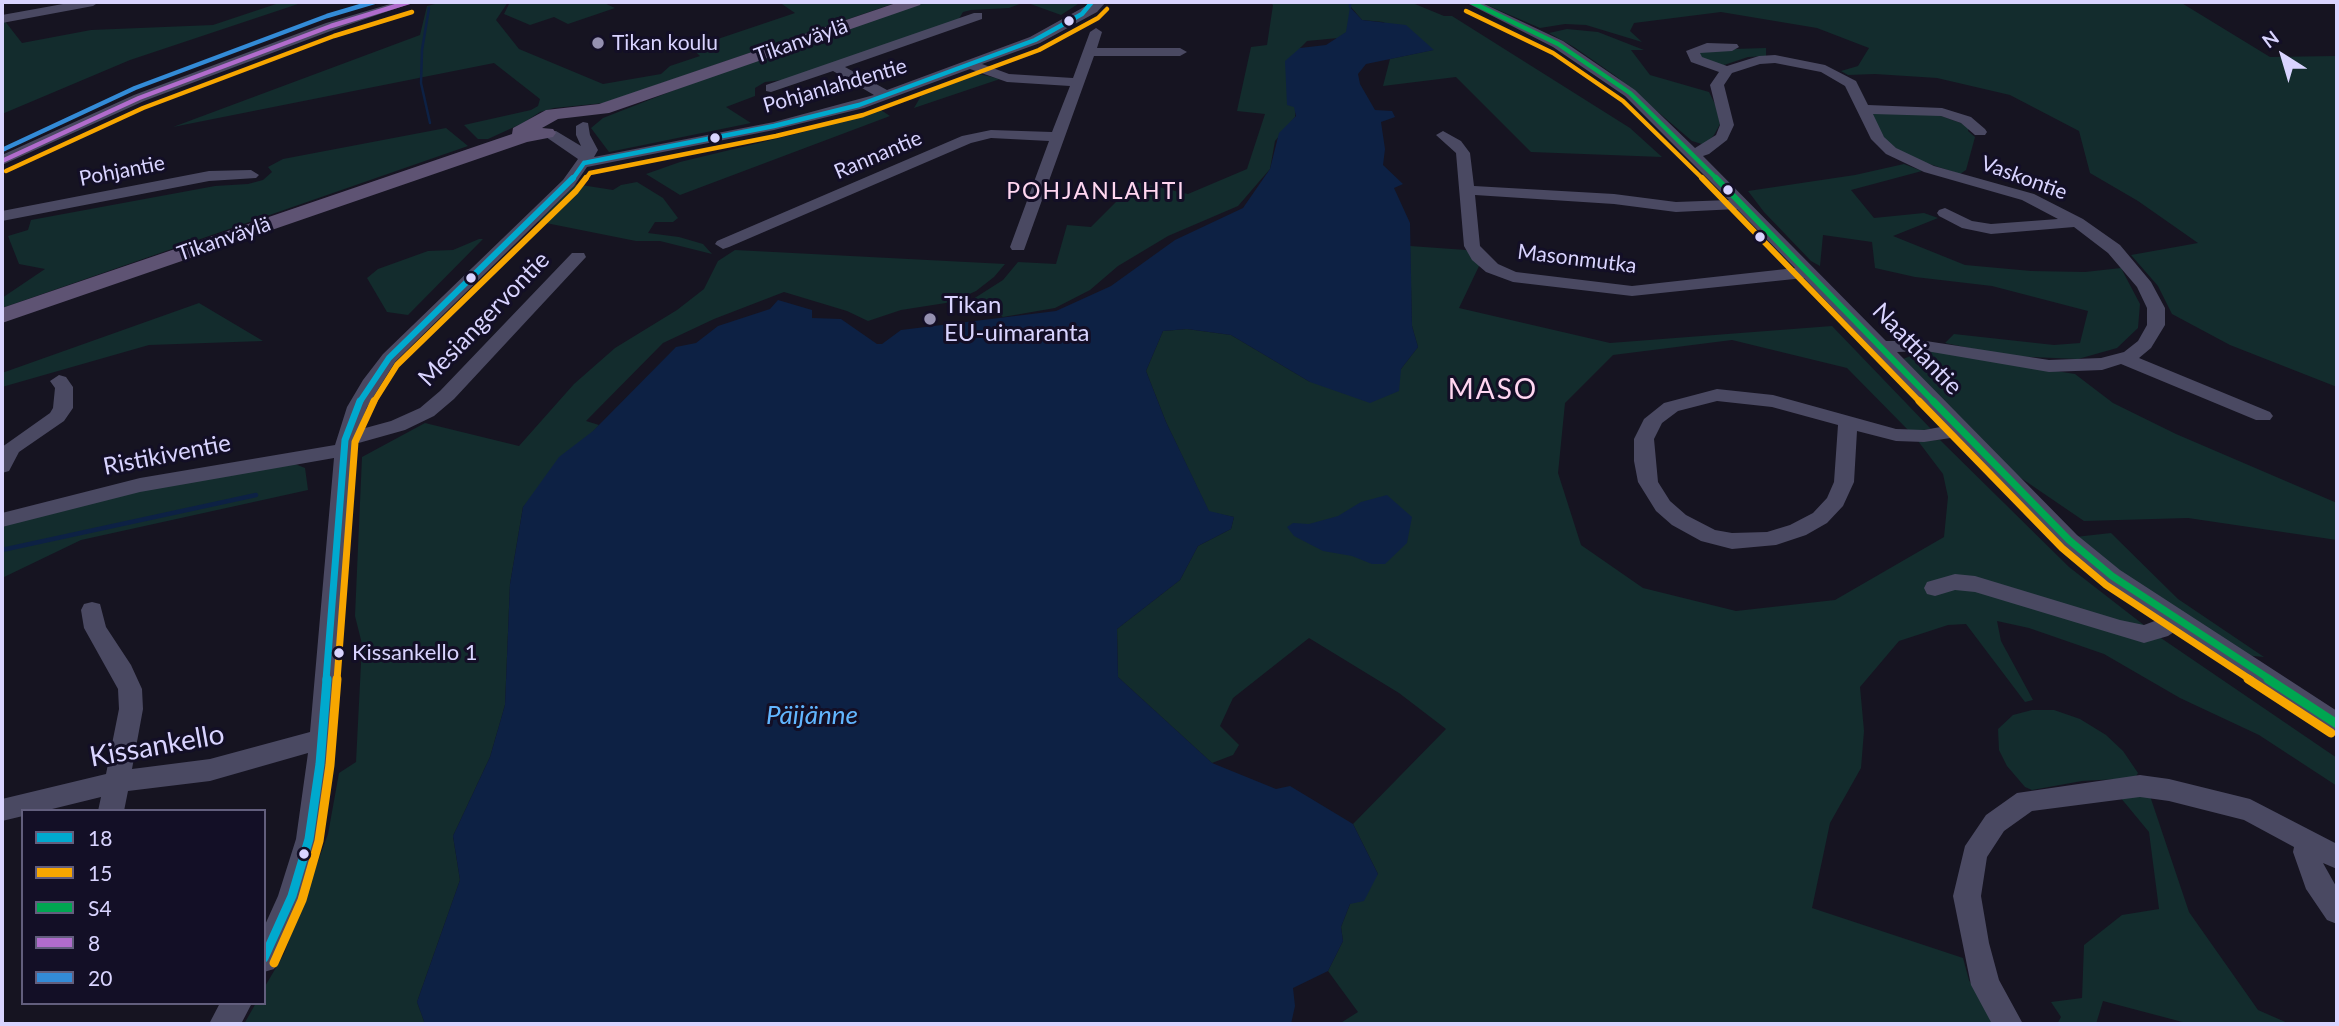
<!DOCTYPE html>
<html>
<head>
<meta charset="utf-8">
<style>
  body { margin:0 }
  #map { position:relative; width:2339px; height:1026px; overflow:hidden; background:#161421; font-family:Lato,sans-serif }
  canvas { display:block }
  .frame { position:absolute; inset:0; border:4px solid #d9d4ff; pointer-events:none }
  .legend { position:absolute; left:21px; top:809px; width:245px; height:196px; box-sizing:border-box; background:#130f26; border:2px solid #625e7d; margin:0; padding:9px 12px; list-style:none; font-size:21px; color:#d9d4ff }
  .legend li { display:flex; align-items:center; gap:14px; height:35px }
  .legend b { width:35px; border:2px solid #625e7d }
  .north { position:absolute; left:2248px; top:21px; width:70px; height:70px; -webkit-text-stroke:5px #130f26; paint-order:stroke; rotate:323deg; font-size:19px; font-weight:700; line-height:28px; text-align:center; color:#d9d4ff }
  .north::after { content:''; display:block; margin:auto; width:24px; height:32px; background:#d9d4ff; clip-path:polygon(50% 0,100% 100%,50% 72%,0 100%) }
</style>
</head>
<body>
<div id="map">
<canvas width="2339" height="1026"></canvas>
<div class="frame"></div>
<ul class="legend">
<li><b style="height:9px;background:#00a9ce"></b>18</li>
<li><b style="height:9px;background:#f7a600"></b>15</li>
<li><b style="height:9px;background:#00a651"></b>S4</li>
<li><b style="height:9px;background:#b06ccc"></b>8</li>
<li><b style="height:9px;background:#338bd7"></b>20</li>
</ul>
<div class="north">N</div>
</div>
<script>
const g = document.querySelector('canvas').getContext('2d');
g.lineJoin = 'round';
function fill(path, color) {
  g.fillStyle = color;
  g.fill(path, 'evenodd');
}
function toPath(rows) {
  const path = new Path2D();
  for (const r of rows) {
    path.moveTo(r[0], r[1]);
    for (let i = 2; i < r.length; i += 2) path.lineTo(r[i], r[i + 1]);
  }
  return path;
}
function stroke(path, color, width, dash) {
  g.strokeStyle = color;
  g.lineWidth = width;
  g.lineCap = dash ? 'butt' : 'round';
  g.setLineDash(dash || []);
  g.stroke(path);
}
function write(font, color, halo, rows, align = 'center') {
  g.font = font + ' Lato,sans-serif';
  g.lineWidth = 6;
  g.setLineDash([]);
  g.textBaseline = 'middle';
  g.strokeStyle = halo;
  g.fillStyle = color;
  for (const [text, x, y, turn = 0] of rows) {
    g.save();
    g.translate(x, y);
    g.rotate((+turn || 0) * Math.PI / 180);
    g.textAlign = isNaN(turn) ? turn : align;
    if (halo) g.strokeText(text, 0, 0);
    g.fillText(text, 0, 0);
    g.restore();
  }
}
fill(toPath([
  [282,2,304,2,130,60,2,114,2,21,4,20,22,43,91,30,213,25],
  [443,2,508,2,496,20,519,49,603,84,661,74,670,66,700,56,695,51,697,46,795,13,779,2,898,2,604,103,554,108,540,112,523,123,488,139,478,139,464,125,531,110,538,106,540,99,494,63,173,127,420,35,427,6],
  [510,2,602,2,615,8,568,24,554,17,530,25,504,14],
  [925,2,1081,2,1061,15,1025,2,1009,8,971,10,963,12,957,22,791,79,765,82,755,88,755,96,726,107,751,123,609,152,591,128,603,118,695,82],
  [1270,2,1410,2,1444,16,1452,16,1630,128,1662,157,1531,152,1456,77,1383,86,1390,59,1433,50,1383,22,1362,20,1351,7,1347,32,1338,38,1307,41,1300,48,1295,117,1275,141,1270,169,1238,206,1168,236,1118,266,1090,290,1055,308,1003,317,987,307,970,301,1003,280,1018,262,1056,264,1067,225,1091,227,1136,182,1188,194,1247,169,1265,114,1237,111,1251,47,1267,45,1273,5],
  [1480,2,2180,2,2270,57,2337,56,2337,387,2230,345,2172,314,2158,286,2131,255,2198,243,2138,201,2090,173,2079,131,2010,95,1937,78,1875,74,1848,75,1841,71,1858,66,1869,48,1817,28,1721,12,1634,23,1630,31,1642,42,1586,25,1565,24,1540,28],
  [1567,29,1598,32,1644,50,1631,50,1650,75,1709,92,1716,106,1720,124,1714,135,1705,145,1692,141,1617,77,1574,47,1549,33],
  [1766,48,1766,56,1748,57,1721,66,1697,56,1701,50],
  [979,74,1000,79,914,108,921,96],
  [881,110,890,116,680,195,646,174,680,162,796,134],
  [1930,112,1969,126,1968,131,1975,137,1966,170,1960,174,1908,157,1883,139,1872,116,1874,113],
  [446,128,468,146,2,308,2,298,45,269,19,264,8,236,28,230,31,220,215,186,248,184,263,180,272,172,268,167,283,159],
  [1904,164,1922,171,1851,190,1874,218,1924,213,1938,218,1893,236,1965,265,2031,271,2085,272,2121,268,2140,304,2138,328,2117,348,2078,359,2008,356,1945,343,1954,334,2054,345,2080,343,2088,311,1992,286,1915,277,1875,268,1872,242,1823,235,1820,266,1811,261,1764,212,1748,191,1855,175],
  [637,182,663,198,678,218,673,222,655,222,648,233,679,237,703,244,712,254,660,241,636,241,536,221,575,184,613,190,621,185],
  [479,239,483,239,408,315,387,312,367,278,378,269,428,251,453,250],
  [1410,246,1466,250,1480,264,1459,308,1610,343,1832,326,1931,429,1910,432,1847,368,1732,340,1613,355,1565,403,1558,473,1581,545,1643,588,1736,611,1835,600,1944,537,1948,497,1943,474,1918,441,1940,440,2069,567,2158,636,2337,758,2337,786,2259,735,2180,698,2104,654,2029,628,1997,621,2001,641,2033,700,2025,702,1966,624,1948,625,1899,641,1860,687,1864,731,1861,768,1830,823,1812,908,1963,958,1969,980,1994,1024,1339,1024,1358,1012,1328,971,1343,941,1341,927,1350,904,1378,874,1353,824,1446,729,1399,693,1309,638,1233,698,1220,726,1239,745,1233,755,1212,763,1118,677,1117,629,1180,580,1198,546,1231,529,1234,517,1209,512,1166,422,1146,371,1163,331,1187,329,1231,335,1310,382,1401,369,1418,347,1412,326],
  [735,250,1005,264,994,277,976,291,952,302,901,310,868,321,847,311,784,292,714,319,663,343,586,421,599,425,523,507,510,584,505,705,490,757,453,836,460,880,417,1002,425,1024,244,1024,256,1003,264,1003,264,988,284,954,328,834,339,773,356,762,362,644,355,616,362,457,425,423,519,446,574,384,615,348,677,310,704,289,718,261],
  [199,303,263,341,149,345,2,387,2,373],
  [1926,350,2075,374,2113,403,2176,434,2337,503,2337,540,2188,518,2084,521,2018,476,1903,359],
  [295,464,305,468,308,490,81,540,2,578,2,525,135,492],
  [2111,533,2178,599,2264,657,2243,655,2181,616,2075,537],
  [2032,710,2054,710,2080,719,2106,735,2123,751,2138,773,2135,778,2082,781,2032,790,2025,787,2007,766,1999,750,1998,729,2013,715],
  [2149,793,2189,912,2258,1010,2290,1024,2190,1024,2103,1001,2096,1024,2057,1024,2061,1017,2051,1002,2082,998,2084,945,2122,915,2159,909,2149,832,2120,797]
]), '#132c2d');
fill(toPath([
  [1350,7,1362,20,1406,25,1434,50,1366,64,1358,74,1360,84,1375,110,1392,111,1395,117,1381,122,1385,149,1383,165,1403,184,1394,188,1410,223,1412,326,1418,347,1401,369,1399,391,1370,403,1310,382,1231,335,1187,329,1163,331,1146,371,1166,422,1209,511,1234,517,1231,529,1198,546,1180,580,1117,629,1118,677,1212,763,1276,789,1290,786,1353,824,1378,874,1364,901,1350,904,1341,927,1343,941,1328,971,1293,988,1295,1006,1291,1024,425,1024,417,1002,460,880,453,836,490,757,505,705,510,584,523,507,559,457,593,431,676,347,696,343,718,326,770,309,778,300,812,310,812,318,841,319,877,344,882,344,901,330,1056,311,1111,286,1175,240,1243,208,1270,169,1279,133,1296,116,1294,107,1287,105,1285,61,1300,48,1326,45,1346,32],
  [1387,495,1412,517,1407,543,1385,564,1372,564,1352,556,1323,551,1294,536,1287,527,1293,523,1309,524,1338,516,1361,502]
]), '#0d2144');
stroke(toPath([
  [1350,2,1350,7],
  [429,8,422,50,421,83,430,123]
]), '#0d2144', 2.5);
stroke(toPath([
  [2,550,256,495]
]), '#0d2144', 4.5);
fill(toPath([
  [74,2,99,2,93,6,2,23,2,15,74,2],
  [397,2,415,2,336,29,144,101,2,165,2,155,134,95,326,23,397,2],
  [1093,2,1106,2,1097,12,1040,43,982,64,1009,74,1073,78,1090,32,1096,28,1102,32,1097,48,1180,48,1187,52,1180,56,1094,56,1024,250,1012,250,1010,247,1049,141,991,138,971,143,729,247,723,249,715,244,717,241,962,136,991,130,1052,132,1070,86,1007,82,970,69,864,108,774,130,587,167,574,186,395,362,367,407,358,430,391,421,420,408,440,391,572,253,584,253,586,257,454,399,434,416,405,430,355,444,333,764,322,839,306,896,274,969,264,972,264,927,278,896,296,839,308,753,210,781,128,791,124,811,98,811,101,797,44,811,23,811,23,816,2,821,2,799,106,774,119,709,118,689,84,628,81,610,84,604,92,602,100,604,106,627,131,665,142,689,143,709,132,769,210,759,310,732,334,458,140,492,2,527,2,513,140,478,335,445,347,407,363,380,383,354,563,180,578,159,546,137,544,134,546,131,556,131,581,146,576,135,576,126,583,122,588,123,590,135,598,150,594,157,774,122,874,95,833,71,771,92,766,91,766,85,974,13,982,13,982,19,845,67,887,90,1030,37,1093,2],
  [1465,2,1480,2,1563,41,1635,90,1695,148,1716,135,1720,125,1710,85,1719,72,1691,62,1686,51,1707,43,1737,44,1739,47,1732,51,1700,53,1702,57,1727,66,1759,56,1775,55,1825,65,1856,81,1868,105,1942,108,1971,117,1985,129,1987,132,1985,135,1975,135,1961,123,1941,116,1873,114,1884,137,1896,148,1934,166,2034,194,2083,219,2120,245,2151,282,2165,308,2165,325,2151,348,2139,358,2270,412,2273,416,2270,420,2256,420,2121,364,2102,370,2049,372,1926,351,1897,352,2077,535,2120,570,2337,711,2337,734,2328,731,2177,630,2168,636,2144,643,1975,592,1955,590,1935,596,1927,594,1924,588,1927,582,1955,574,1975,576,2120,620,2144,625,2160,619,2104,582,2061,545,1957,437,1924,442,1896,441,1857,431,1854,482,1843,506,1827,523,1806,535,1776,545,1732,549,1701,541,1672,525,1656,511,1638,482,1634,461,1634,439,1644,419,1664,403,1717,389,1773,395,1896,429,1924,430,1946,426,1804,278,1632,296,1513,282,1486,272,1472,260,1464,246,1456,153,1436,135,1443,131,1461,141,1470,153,1474,186,1614,194,1676,202,1729,200,1625,96,1553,47,1465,2],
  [1775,63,1821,72,1845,86,1871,139,1886,154,1924,172,2022,200,2058,219,1991,224,1972,221,1945,208,1939,210,1937,213,1939,216,1962,228,1991,234,2074,227,2108,253,2137,287,2147,308,2147,325,2138,341,2124,352,2101,358,2049,360,1926,341,1886,341,1703,156,1709,154,1727,140,1734,125,1724,85,1732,73,1760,64,1775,63],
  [1475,195,1614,204,1676,212,1737,209,1795,268,1632,286,1516,272,1498,264,1480,246,1475,195],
  [1717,401,1772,407,1838,425,1834,482,1827,498,1813,513,1790,525,1767,532,1732,533,1715,530,1686,515,1670,501,1658,482,1654,439,1662,423,1678,411,1717,401],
  [251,170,259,175,256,178,209,181,2,221,2,211,209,171,251,170],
  [59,375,66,377,73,387,73,408,64,421,19,452,9,471,2,473,2,447,50,413,53,408,55,388,50,381,59,375],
  [2140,775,2169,779,2250,799,2337,844,2337,869,2323,863,2337,888,2337,924,2327,920,2306,889,2293,852,2294,847,2244,820,2169,801,2140,797,2032,811,2004,831,1987,857,1981,896,1989,943,1999,980,2023,1024,1992,1024,1971,985,1953,896,1965,846,1986,815,2017,793,2140,775],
  [220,1003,252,1003,241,1024,209,1024,220,1003]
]), '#4a4962');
fill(toPath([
  [899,2,922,2,920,5,609,113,558,119,542,128,553,129,556,133,553,137,527,142,2,323,2,308,512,134,513,128,546,110,599,104,899,2]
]), '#5e5373');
stroke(toPath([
  [584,163,774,126,859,105,1035,40,1082,14,1092,2],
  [572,180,584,163]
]), '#00a9ce', 4.5);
stroke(toPath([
  [359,403,389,358,573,178]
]), '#00a9ce', 6);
stroke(toPath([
  [326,680,345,440,360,401]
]), '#00a9ce', 7);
stroke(toPath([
  [264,958,292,896,309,839,320,764,327,679]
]), '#00a9ce', 9);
stroke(toPath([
  [1466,11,1553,53,1623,101,1704,180],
  [6,171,143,108,334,36,412,12],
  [585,180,590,173,776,136,863,115,1039,50,1098,18,1107,9]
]), '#f7a600', 4.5);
stroke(toPath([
  [1702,178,1921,403],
  [373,403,397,365,576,191,586,178]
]), '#f7a600', 6);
stroke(toPath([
  [1919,401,2062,548,2106,585,2251,680],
  [337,680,355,442,374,401]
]), '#f7a600', 7);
stroke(toPath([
  [2248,679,2331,733],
  [274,963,302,900,319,841,330,765,337,679]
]), '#f7a600', 9);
stroke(toPath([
  [1471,2,1558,44,1630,93,1718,180]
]), '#00a651', 4.5);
stroke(toPath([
  [1716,178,1935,403]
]), '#00a651', 6);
stroke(toPath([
  [1933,401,2069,540,2112,576,2271,680]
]), '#00a651', 7);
stroke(toPath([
  [2268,679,2337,724]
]), '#00a651', 9);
stroke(toPath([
  [2,161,139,98,331,26,409,2]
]), '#b06ccc', 4.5);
stroke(toPath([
  [2,150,135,88,327,16,374,2]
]), '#338bd7', 4.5);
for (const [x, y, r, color] of [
  [1069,21,6,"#d9d4ff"],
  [598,43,7,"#9591b1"],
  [715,138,6,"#d9d4ff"],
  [1728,190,6,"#d9d4ff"],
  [1760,237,6,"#d9d4ff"],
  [471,278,6,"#d9d4ff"],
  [930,319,7,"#9591b1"],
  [339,653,6,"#d9d4ff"],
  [304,854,6,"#d9d4ff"]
]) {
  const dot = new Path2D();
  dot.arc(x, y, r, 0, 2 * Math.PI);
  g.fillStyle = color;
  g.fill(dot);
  stroke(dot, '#130f26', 2.5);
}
write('21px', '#d9d4ff', '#130f26', [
  ["Tikanväylä",801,41,-19],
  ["Pohjanlahdentie",835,86,-16],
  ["Rannantie",878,155,-23],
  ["Pohjantie",122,171,-11],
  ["Vaskontie",2024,178,20],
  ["Tikanväylä",224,239,-19],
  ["Masonmutka",1577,259,7]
]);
write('21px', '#d9d4ff', '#130f26', [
  ["Tikan koulu",612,43]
], 'left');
write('22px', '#d9d4ff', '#130f26', [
  ["Kissankello 1",352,653]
], 'left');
g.letterSpacing = '2px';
write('23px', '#ffd6f0', '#130f26', [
  ["POHJANLAHTI",1096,192]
]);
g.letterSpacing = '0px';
write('24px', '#d9d4ff', '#130f26', [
  ["Tikan",944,305],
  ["EU-uimaranta",944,333]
], 'left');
write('24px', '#d9d4ff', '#130f26', [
  ["Mesiangervontie",484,319,-46],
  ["Naattiantie",1917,349,46],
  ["Ristikiventie",167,455,-11]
]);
write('italic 26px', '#62b6ff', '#130f26', [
  ["Päijänne",812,716]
]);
g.letterSpacing = '2px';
write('28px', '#ffd6f0', '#130f26', [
  ["MASO",1493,390]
]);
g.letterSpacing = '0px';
write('28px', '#d9d4ff', '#130f26', [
  ["Kissankello",157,746,-10]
]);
</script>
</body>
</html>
